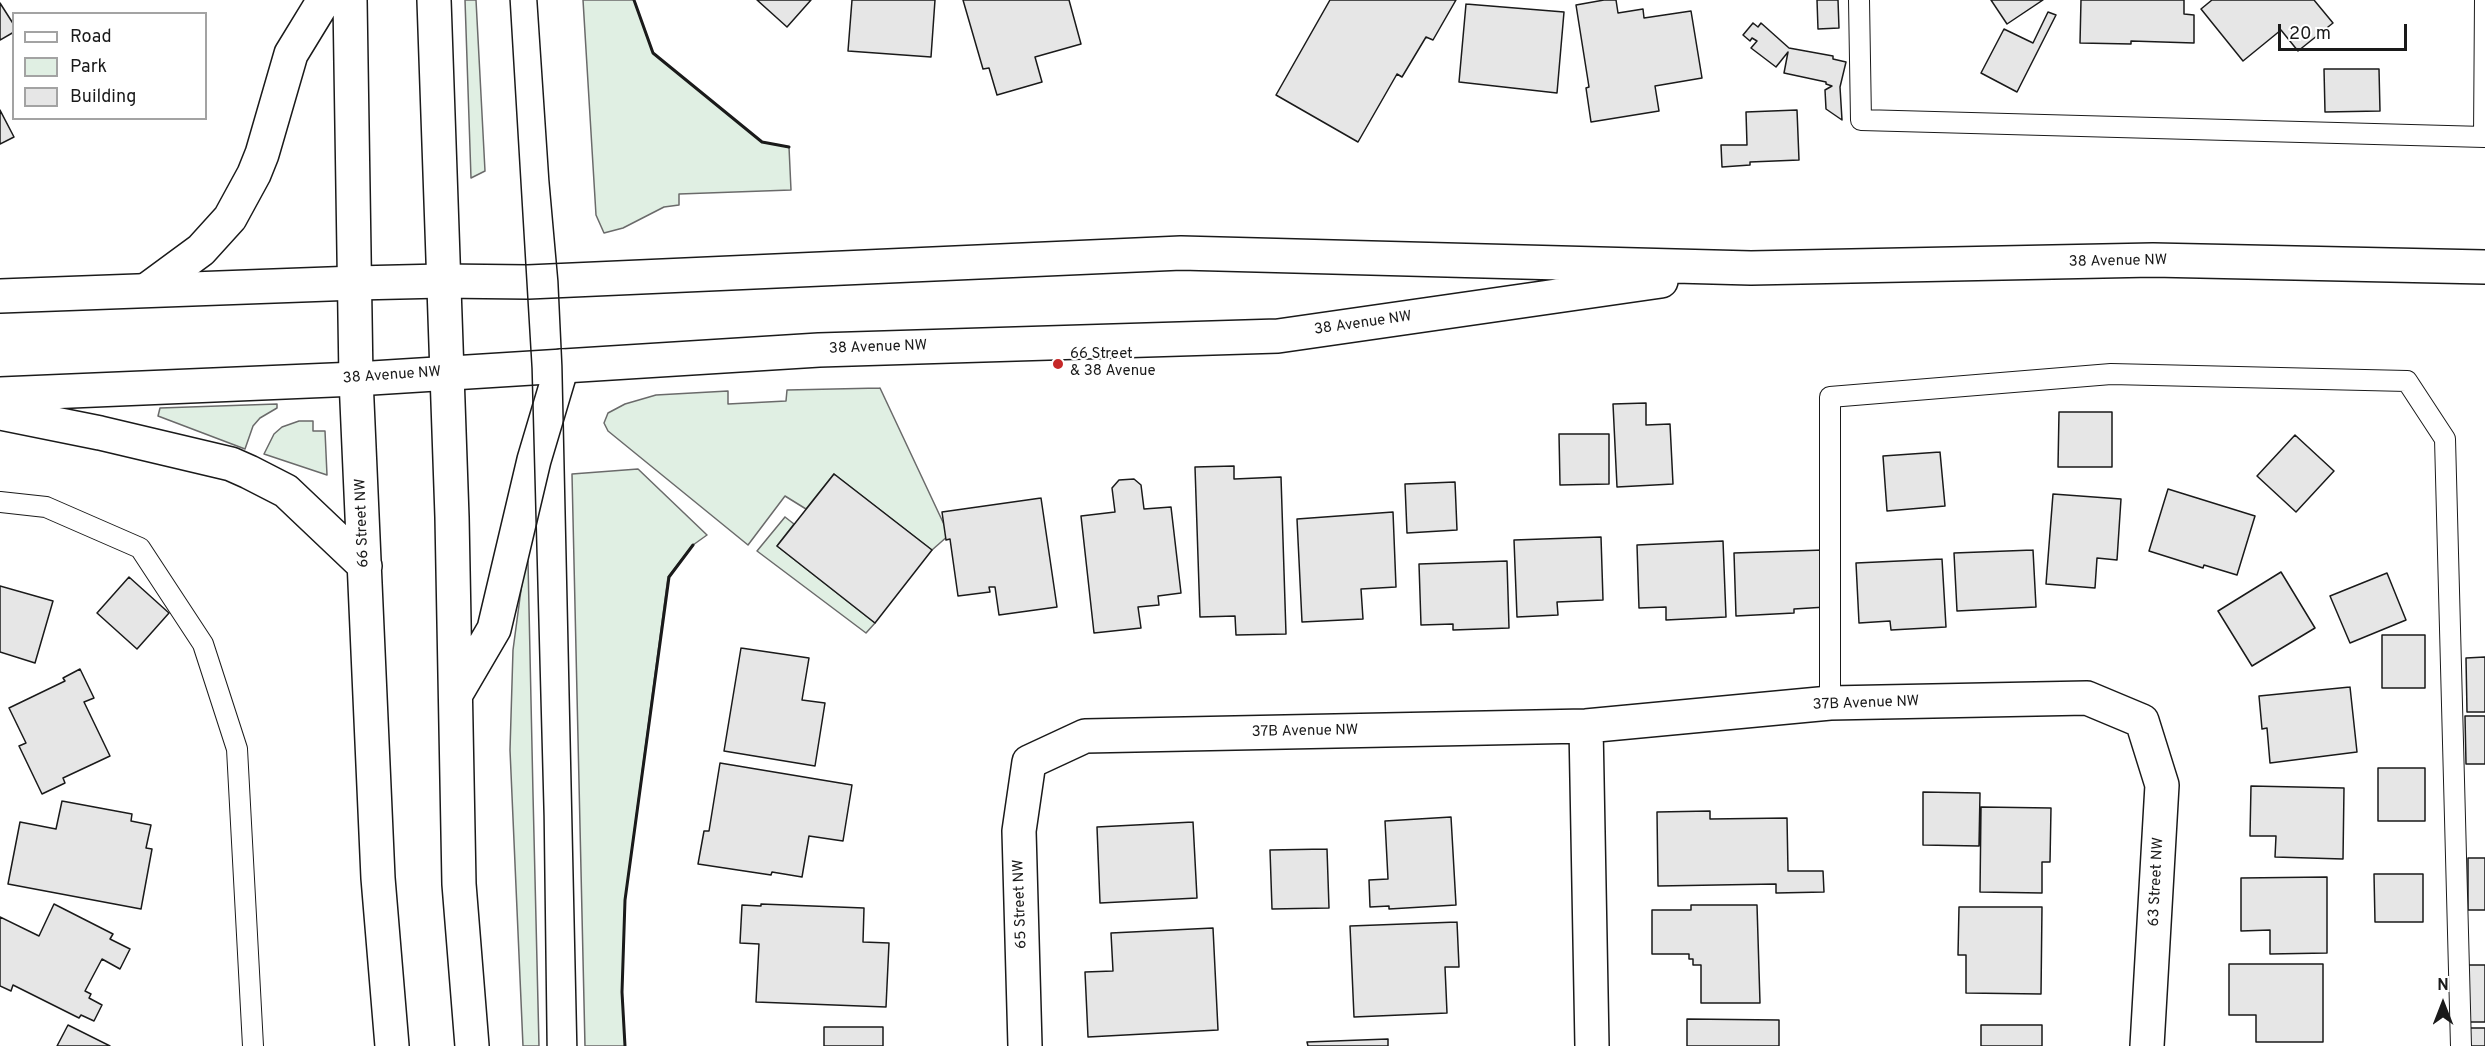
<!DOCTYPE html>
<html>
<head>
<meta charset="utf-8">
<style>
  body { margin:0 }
  #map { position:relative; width:2485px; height:1046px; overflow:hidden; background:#fff; font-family:Overpass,sans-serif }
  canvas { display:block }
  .legend { position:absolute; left:12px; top:12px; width:195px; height:108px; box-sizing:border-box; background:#fff; border:2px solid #a3a3a3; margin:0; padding:8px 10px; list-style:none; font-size:18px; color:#1a1a1a }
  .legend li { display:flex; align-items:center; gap:12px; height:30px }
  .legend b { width:30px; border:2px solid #a3a3a3 }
  .north { position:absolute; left:2413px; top:974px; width:60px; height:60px; -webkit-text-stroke:4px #fff; paint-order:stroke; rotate:0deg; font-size:16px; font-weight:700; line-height:24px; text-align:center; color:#1a1a1a }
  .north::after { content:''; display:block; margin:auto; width:21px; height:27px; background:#1a1a1a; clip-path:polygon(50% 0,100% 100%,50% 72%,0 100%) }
  .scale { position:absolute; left:2278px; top:24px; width:129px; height:27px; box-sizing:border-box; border:3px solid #1a1a1a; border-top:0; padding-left:8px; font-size:18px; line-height:21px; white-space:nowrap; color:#1a1a1a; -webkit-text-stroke:4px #fff; paint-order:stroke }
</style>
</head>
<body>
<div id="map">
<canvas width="2485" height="1046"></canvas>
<ul class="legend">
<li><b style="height:8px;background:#fff"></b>Road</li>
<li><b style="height:16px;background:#e0efe3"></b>Park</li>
<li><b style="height:16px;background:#e6e6e6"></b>Building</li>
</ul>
<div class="north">N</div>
<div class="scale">20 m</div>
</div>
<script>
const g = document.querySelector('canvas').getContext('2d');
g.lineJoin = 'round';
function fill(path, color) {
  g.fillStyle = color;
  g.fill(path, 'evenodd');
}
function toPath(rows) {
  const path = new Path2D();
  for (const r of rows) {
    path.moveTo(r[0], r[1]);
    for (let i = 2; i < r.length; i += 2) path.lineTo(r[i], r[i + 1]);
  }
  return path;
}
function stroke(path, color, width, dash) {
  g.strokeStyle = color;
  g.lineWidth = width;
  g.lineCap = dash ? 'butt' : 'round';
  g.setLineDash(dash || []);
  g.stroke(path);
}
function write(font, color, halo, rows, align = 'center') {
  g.font = font + ' Overpass,sans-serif';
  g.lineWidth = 4.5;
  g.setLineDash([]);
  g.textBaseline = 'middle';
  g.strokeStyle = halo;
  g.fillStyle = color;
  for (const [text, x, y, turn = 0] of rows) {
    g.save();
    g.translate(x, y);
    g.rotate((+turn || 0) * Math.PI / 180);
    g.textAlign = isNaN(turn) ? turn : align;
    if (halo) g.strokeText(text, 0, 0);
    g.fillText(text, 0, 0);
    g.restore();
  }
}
const green = toPath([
  [465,0,476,0,485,171,471,178,465,0],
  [583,0,634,0,653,53,762,142,789,147,791,190,679,194,679,205,664,207,623,228,604,233,596,215,583,0],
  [880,388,949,535,932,550,834,474,806,509,785,496,748,545,608,431,604,423,608,413,625,404,656,395,728,391,728,404,786,401,787,390,880,388],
  [277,404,277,408,260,418,253,426,245,449,158,416,160,408,277,404],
  [299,421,313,421,313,431,325,431,327,475,264,454,274,434,282,427,299,421],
  [638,469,707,535,693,545,668,577,625,900,622,992,625,1046,585,1046,572,474,638,469],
  [785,517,794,524,777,546,875,623,866,633,757,551,785,517],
  [528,561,533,794,539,1046,523,1046,510,750,513,650,523,575,528,561]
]);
fill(green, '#e0efe3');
stroke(green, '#6a6a6a', 1.5);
const building = toPath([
  [757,0,811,0,787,27,757,0],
  [852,0,935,0,931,57,848,51,852,0],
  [963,0,1069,0,1081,44,1035,57,1042,82,997,95,989,68,983,69,963,0],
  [1330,0,1456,0,1433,40,1426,37,1402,77,1397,74,1358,142,1276,95,1330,0],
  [1604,0,1616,0,1618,13,1643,9,1644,18,1691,11,1702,78,1655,86,1659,111,1591,122,1586,88,1589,87,1576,5,1604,0],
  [1817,0,1838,0,1839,28,1818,29,1817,0],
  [1991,0,2043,0,2007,24,1991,0],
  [2081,0,2184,0,2184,14,2194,15,2194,43,2131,41,2131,44,2080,43,2081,0],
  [2212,0,2314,0,2333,23,2298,51,2281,30,2243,61,2201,9,2212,0],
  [0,3,14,25,14,32,0,40,0,3],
  [1466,4,1564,12,1557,93,1459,82,1466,4],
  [2048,12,2056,15,2017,92,1981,73,2004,29,2033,43,2048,12],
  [1753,23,1758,27,1761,23,1789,48,1833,56,1833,59,1846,62,1840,87,1842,120,1826,109,1825,90,1832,86,1826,84,1826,82,1784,73,1788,52,1776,67,1751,48,1757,41,1752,38,1750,41,1743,35,1753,23],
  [2324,69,2379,69,2380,111,2325,112,2324,69],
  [0,110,14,137,0,144,0,110],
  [1797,110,1799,160,1750,162,1750,165,1722,167,1721,145,1747,145,1746,112,1797,110],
  [1646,403,1646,425,1670,424,1673,484,1617,487,1613,404,1646,403],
  [2059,412,2112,412,2112,467,2058,467,2059,412],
  [1559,434,1609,434,1609,484,1560,485,1559,434],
  [2295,435,2334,471,2296,512,2257,476,2295,435],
  [1940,452,1945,506,1887,511,1883,456,1940,452],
  [1234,466,1234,479,1281,477,1286,634,1236,635,1235,616,1200,617,1195,467,1234,466],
  [834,474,932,550,875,623,777,546,834,474],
  [1134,479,1141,485,1144,509,1171,507,1181,593,1158,596,1159,605,1138,607,1141,628,1094,633,1081,516,1115,512,1112,488,1119,480,1134,479],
  [1455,482,1457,530,1407,533,1405,484,1455,482],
  [2168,489,2255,516,2237,575,2204,565,2203,568,2149,551,2168,489],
  [2053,494,2121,499,2117,560,2097,558,2095,588,2046,584,2053,494],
  [1041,498,1057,607,999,615,995,587,989,587,990,592,958,596,950,539,946,540,942,512,1041,498],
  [1393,512,1396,587,1361,589,1363,619,1302,622,1297,519,1393,512],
  [1601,537,1603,600,1557,602,1558,615,1517,617,1514,540,1601,537],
  [1723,541,1726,617,1666,620,1666,607,1639,608,1637,545,1723,541],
  [1824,550,1826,607,1794,609,1794,613,1736,616,1734,553,1824,550],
  [2033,550,2036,607,1957,611,1954,553,2033,550],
  [1942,559,1946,627,1891,630,1890,621,1859,623,1856,563,1942,559],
  [1507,561,1509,628,1453,630,1453,624,1421,625,1419,564,1507,561],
  [2281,572,2315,628,2252,666,2218,611,2281,572],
  [2387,573,2406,620,2350,643,2330,596,2387,573],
  [129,577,169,613,137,649,97,613,129,577],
  [0,586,53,601,35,663,0,652,0,586],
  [2382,635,2425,635,2425,688,2382,688,2382,635],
  [741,648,809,658,802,700,825,703,815,766,724,751,741,648],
  [2485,657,2485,712,2467,712,2466,658,2485,657],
  [80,669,94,698,84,702,110,756,63,778,65,783,42,794,19,746,26,743,9,708,65,681,63,678,80,669],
  [2350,687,2357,752,2270,763,2267,728,2262,729,2259,696,2350,687],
  [2465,716,2485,716,2485,764,2466,764,2465,716],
  [720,763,852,785,843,841,809,836,802,877,772,872,771,875,698,864,704,831,709,831,720,763],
  [2378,768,2425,768,2425,821,2378,821,2378,768],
  [2251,786,2344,788,2343,859,2275,857,2276,836,2250,836,2251,786],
  [1923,792,1980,793,1979,846,1923,845,1923,792],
  [62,801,132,814,131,821,151,825,146,848,152,849,141,909,8,884,20,822,56,829,62,801],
  [1981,807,2051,808,2050,862,2042,862,2042,893,1980,892,1981,807],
  [1710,811,1710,819,1787,818,1788,871,1823,871,1824,892,1776,893,1776,884,1658,886,1657,812,1710,811],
  [1451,817,1456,905,1389,909,1389,906,1370,907,1369,880,1388,879,1385,821,1451,817],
  [1193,822,1197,898,1100,903,1097,827,1193,822],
  [1327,849,1329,908,1272,909,1270,850,1327,849],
  [2468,858,2485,858,2485,910,2468,910,2468,858],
  [2374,874,2423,874,2423,922,2375,922,2374,874],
  [2327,877,2327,953,2270,954,2270,930,2241,931,2241,878,2327,877],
  [54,904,113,934,110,939,130,949,120,969,102,959,85,991,91,994,89,998,102,1005,94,1021,81,1015,79,1018,13,985,11,991,0,986,0,917,39,936,54,904],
  [761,904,864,908,863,942,889,943,886,1007,756,1002,759,944,740,943,742,905,761,906,761,904],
  [1691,905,1757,905,1760,1003,1701,1003,1701,965,1693,965,1693,959,1689,959,1689,954,1652,954,1652,910,1691,910,1691,905],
  [1959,907,2042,907,2041,994,1966,993,1966,955,1958,955,1959,907],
  [1457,922,1459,967,1445,967,1447,1013,1354,1017,1350,926,1457,922],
  [1213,928,1218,1030,1088,1037,1085,972,1113,971,1111,933,1213,928],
  [2229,964,2323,964,2323,1042,2256,1042,2256,1015,2229,1015,2229,964],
  [2464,965,2485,965,2485,1022,2464,1022,2464,965],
  [1687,1019,1779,1020,1779,1046,1687,1046,1687,1019],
  [68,1025,110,1046,57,1046,68,1025],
  [1981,1025,2042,1025,2042,1046,1981,1046,1981,1025],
  [824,1027,883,1027,883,1046,824,1046,824,1027],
  [2465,1028,2485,1028,2485,1046,2465,1046,2465,1028],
  [1388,1039,1388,1046,1308,1046,1307,1042,1388,1039]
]);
fill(building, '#e6e6e6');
stroke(building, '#1a1a1a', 1.5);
const service = toPath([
  [1859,0,1861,120,2484,137,2485,0],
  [0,502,46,507,140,548,203,644,237,749,253,1046],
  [1830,703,1830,397,2111,374,2407,381,2445,439,2461,1046]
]);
const minor = toPath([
  [1586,726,1592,1046],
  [1025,1046,1019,831,1029,762,1085,736,1586,726,1830,703,2087,698,2142,721,2162,785,2147,1046]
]);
const tertiary = toPath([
  [0,296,356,283,442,281,528,282,1181,253,1751,268,2153,260,2485,267],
  [0,394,356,379,819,350,1278,336,1661,281]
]);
const secondary = toPath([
  [350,0,356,379,378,878,392,1046],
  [434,0,452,517,459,884,472,1046],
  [148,289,201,250,230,218,254,174,262,154,291,54,324,0],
  [0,413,100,433,231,464,249,472,286,491,365,566],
  [456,694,494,629,534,460,562,366]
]);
stroke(service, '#1a1a1a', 22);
stroke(minor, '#1a1a1a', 36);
stroke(tertiary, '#1a1a1a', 36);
stroke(secondary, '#1a1a1a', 36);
stroke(service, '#fff', 20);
stroke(minor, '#fff', 33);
stroke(tertiary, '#fff', 33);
stroke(secondary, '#fff', 33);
stroke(toPath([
  [510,0,532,368,544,816,547,1046],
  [537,0,549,180,558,281,562,366,577,1046]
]), '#1a1a1a', 1.5);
stroke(toPath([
  [634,0,653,53,762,142,789,147],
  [625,1046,622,992,625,900,669,577,693,545]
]), '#1a1a1a', 3);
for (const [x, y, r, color] of [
  [1058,364,6,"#c62828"]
]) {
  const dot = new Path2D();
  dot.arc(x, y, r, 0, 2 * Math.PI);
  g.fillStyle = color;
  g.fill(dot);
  stroke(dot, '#fff', 2);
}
write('15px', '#1a1a1a', '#fff', [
  ["38 Avenue NW",2118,262,-1],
  ["38 Avenue NW",1363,324,-8],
  ["38 Avenue NW",878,348,-2],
  ["38 Avenue NW",392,376,-4],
  ["66 Street NW",363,523,-92],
  ["37B Avenue NW",1866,704,-2],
  ["37B Avenue NW",1305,732,-1],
  ["63 Street NW",2157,882,-87],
  ["65 Street NW",1021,904,-92]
]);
write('15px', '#1a1a1a', '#fff', [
  ["66 Street",1070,355],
  ["& 38 Avenue",1070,372]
], 'left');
</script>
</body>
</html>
